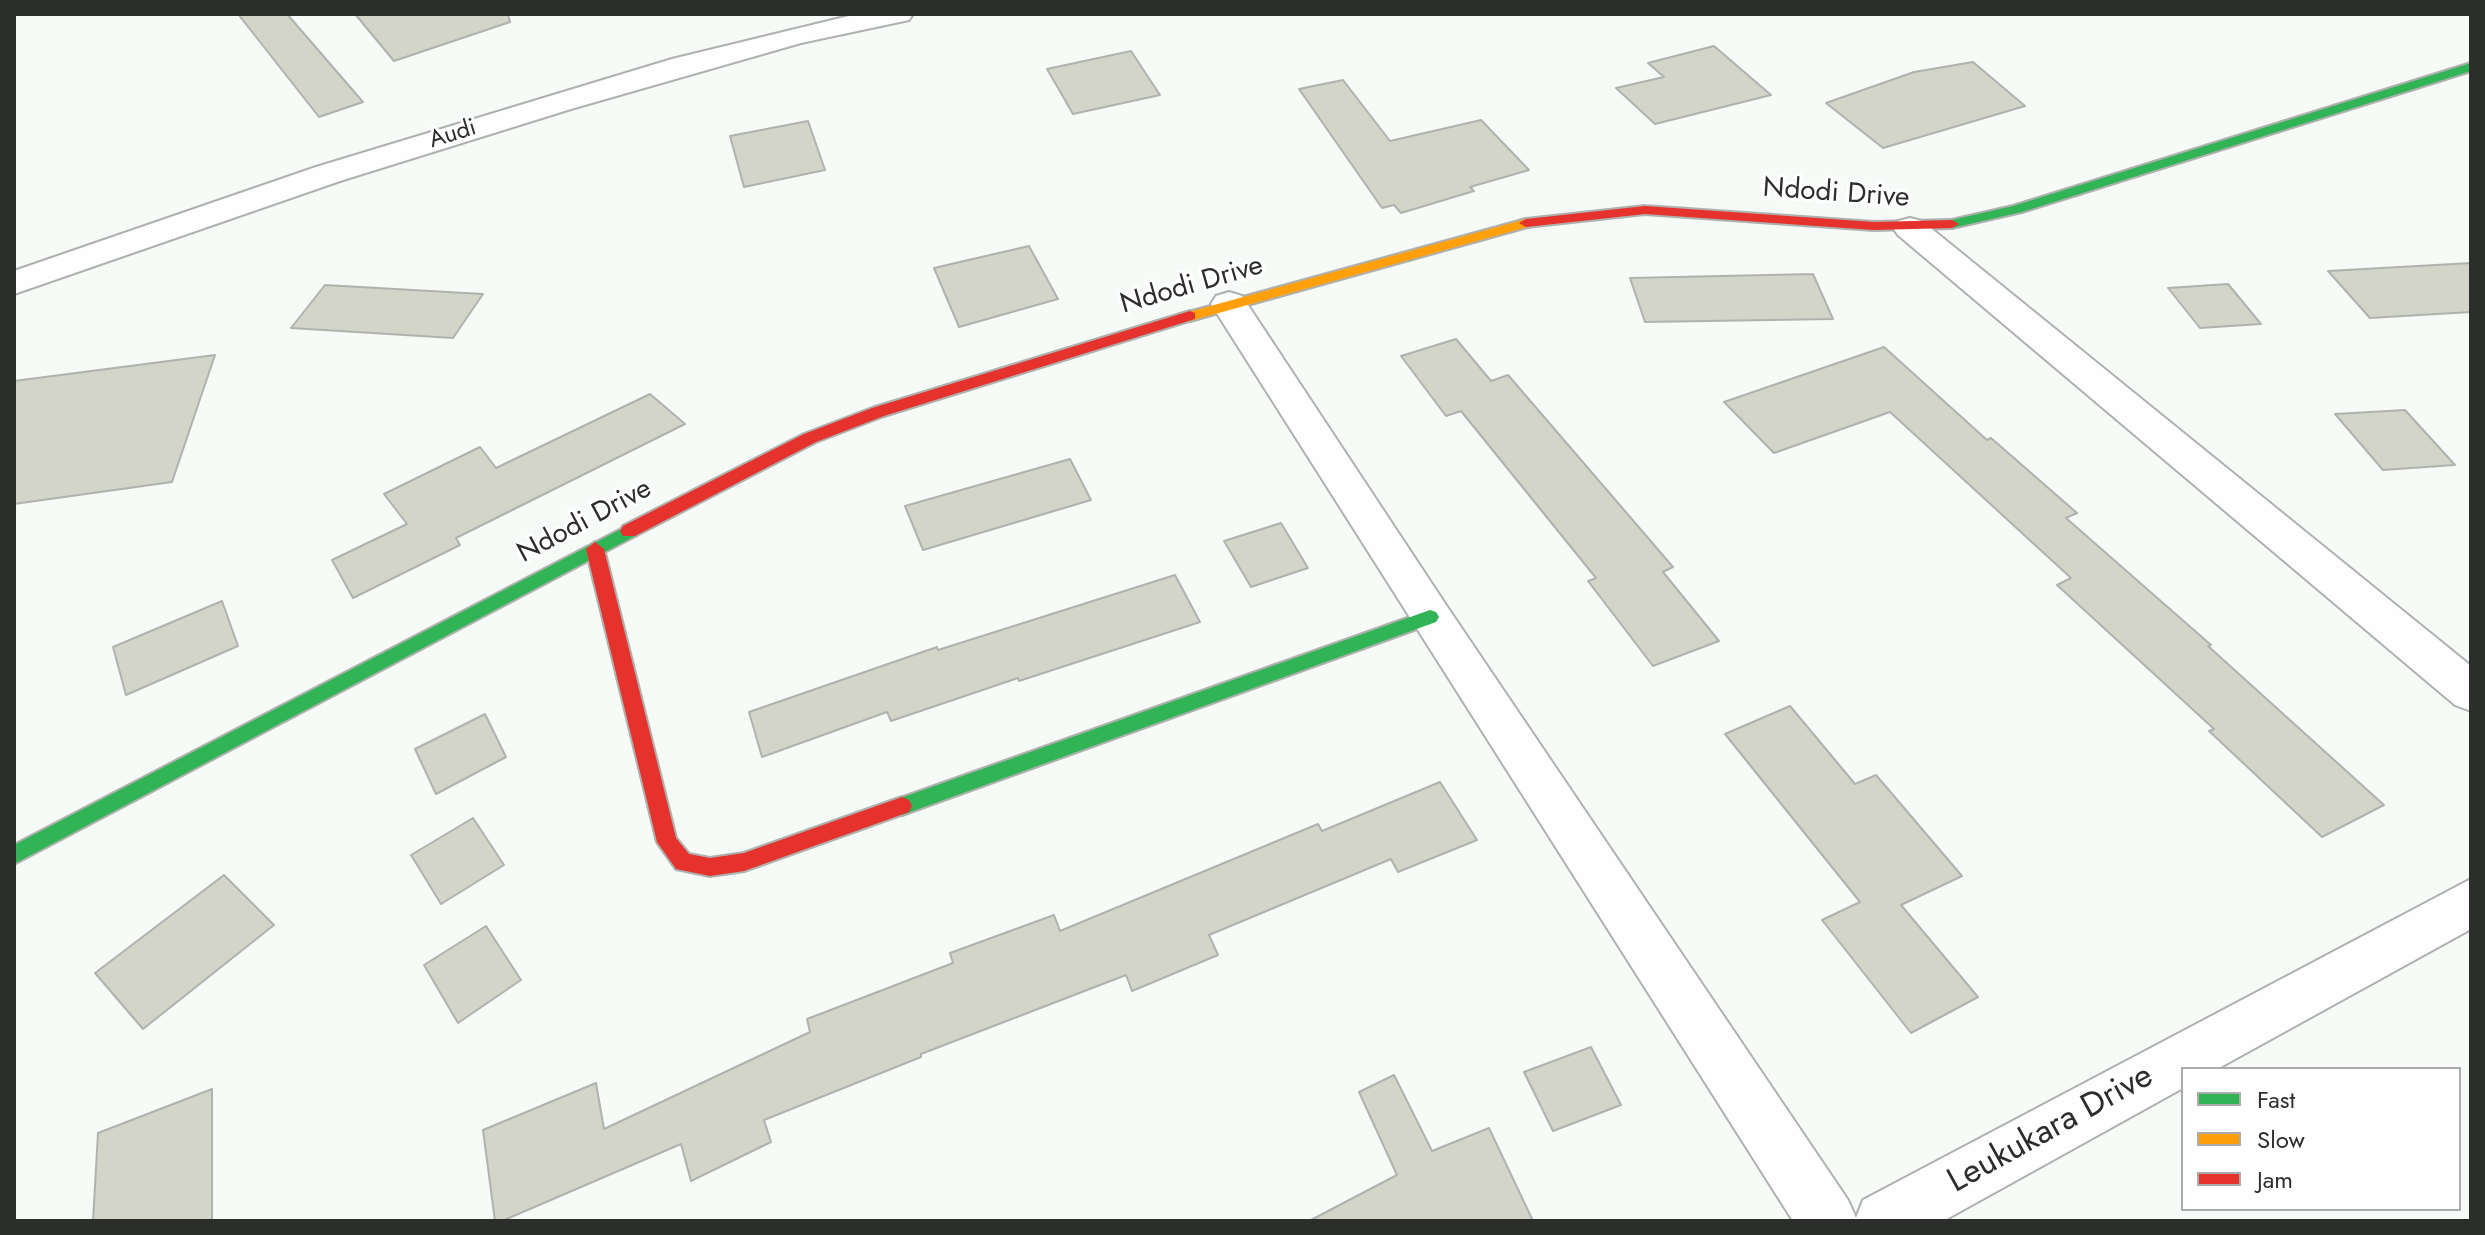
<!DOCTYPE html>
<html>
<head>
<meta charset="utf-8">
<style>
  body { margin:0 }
  #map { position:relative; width:2485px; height:1235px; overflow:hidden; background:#f7fbf7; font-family:Jost,sans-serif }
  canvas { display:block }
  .frame { position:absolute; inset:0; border:16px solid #2c2e2c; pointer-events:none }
  .legend { position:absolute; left:2181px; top:1067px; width:280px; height:144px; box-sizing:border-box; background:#fff; border:2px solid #ababab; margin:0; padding:10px 14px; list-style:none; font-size:24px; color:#2c2e2c }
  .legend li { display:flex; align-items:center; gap:16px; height:40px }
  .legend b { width:40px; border:2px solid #ababab }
</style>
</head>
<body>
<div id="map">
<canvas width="2485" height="1235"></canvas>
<div class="frame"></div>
<ul class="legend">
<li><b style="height:10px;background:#30b455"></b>Fast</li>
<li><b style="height:10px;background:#ff9f0a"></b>Slow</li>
<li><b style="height:10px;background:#e5322d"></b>Jam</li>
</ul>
</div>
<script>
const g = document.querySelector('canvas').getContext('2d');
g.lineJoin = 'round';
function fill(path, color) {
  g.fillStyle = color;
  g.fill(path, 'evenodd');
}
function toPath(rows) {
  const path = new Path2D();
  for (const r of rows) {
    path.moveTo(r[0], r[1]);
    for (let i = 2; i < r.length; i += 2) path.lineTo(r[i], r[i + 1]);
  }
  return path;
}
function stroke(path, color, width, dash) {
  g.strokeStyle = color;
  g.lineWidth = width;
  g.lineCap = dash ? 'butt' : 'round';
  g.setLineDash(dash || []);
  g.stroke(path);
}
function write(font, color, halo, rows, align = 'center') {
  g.font = font + ' Jost,sans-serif';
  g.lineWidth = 6;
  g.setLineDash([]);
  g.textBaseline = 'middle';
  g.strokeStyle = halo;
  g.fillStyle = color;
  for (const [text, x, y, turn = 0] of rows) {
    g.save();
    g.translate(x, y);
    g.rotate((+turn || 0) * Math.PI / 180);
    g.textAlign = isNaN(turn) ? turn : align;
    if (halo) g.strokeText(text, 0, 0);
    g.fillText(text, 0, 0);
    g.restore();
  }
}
const building = toPath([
  [238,14,287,14,363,102,319,117,238,14],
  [355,14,508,14,510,22,394,61,355,14],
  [1714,46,1771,95,1655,124,1616,88,1664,77,1648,63,1714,46],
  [1131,51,1160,95,1073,114,1047,69,1131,51],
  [1973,62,2025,106,1883,148,1826,103,1914,72,1973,62],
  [1343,80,1390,141,1481,120,1529,170,1470,187,1474,191,1401,213,1394,205,1382,208,1299,89,1343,80],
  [808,121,825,170,744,187,730,136,808,121],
  [1029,246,1058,299,959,327,934,268,1029,246],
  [2471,263,2471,312,2370,318,2328,271,2471,263],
  [1813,274,1833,319,1645,322,1630,278,1813,274],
  [2228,284,2261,324,2200,328,2168,288,2228,284],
  [325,285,483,294,453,338,291,328,325,285],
  [1456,339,1491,381,1508,375,1673,567,1663,572,1719,641,1653,666,1588,581,1596,578,1461,411,1446,416,1401,356,1456,339],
  [1884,347,1987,440,1991,438,2077,513,2066,518,2211,645,2208,646,2384,805,2322,837,2209,731,2214,729,2057,585,2071,578,1890,412,1774,453,1724,402,1884,347],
  [215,355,172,482,14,504,14,381,215,355],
  [650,394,685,424,456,538,460,545,353,598,332,560,407,524,384,494,480,447,496,468,650,394],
  [2405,410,2455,465,2383,470,2335,414,2405,410],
  [1070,459,1091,500,923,550,905,506,1070,459],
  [1281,523,1308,568,1251,587,1224,541,1281,523],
  [1175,575,1200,622,1019,681,1018,678,891,721,887,712,762,757,749,712,937,647,938,650,1175,575],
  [222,601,238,646,126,695,113,647,222,601],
  [1790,706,1855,784,1876,775,1962,876,1901,905,1978,997,1911,1033,1822,920,1860,902,1725,734,1790,706],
  [485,714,506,757,436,794,415,749,485,714],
  [1440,782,1477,840,1398,872,1391,859,1209,935,1218,955,1132,991,1126,975,921,1054,921,1057,764,1120,771,1142,691,1181,681,1144,502,1221,495,1221,483,1130,596,1083,604,1129,810,1032,807,1019,953,963,950,953,1054,915,1060,931,1318,824,1322,831,1440,782],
  [473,818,504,865,441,904,411,855,473,818],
  [224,875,274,925,143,1029,95,973,224,875],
  [486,926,521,980,458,1023,424,965,486,926],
  [1591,1047,1621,1105,1553,1131,1524,1072,1591,1047],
  [1394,1075,1432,1151,1489,1128,1533,1221,1309,1221,1397,1175,1359,1092,1394,1075],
  [212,1089,212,1221,93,1221,98,1133,212,1089]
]);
fill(building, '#d2d5c7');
stroke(building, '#b0b2af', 2);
const street = toPath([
  [857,14,913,14,909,20,801,43,571,109,340,181,14,294,14,271,316,167,672,59,857,14],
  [1910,218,1922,221,2471,666,2471,711,2455,705,1898,235,1893,228,1898,221,1910,218],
  [1229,292,1242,296,1446,605,1848,1200,1856,1218,1863,1200,2471,879,2471,929,2217,1069,2183,1069,2183,1088,1943,1221,1793,1221,1211,304,1216,296,1229,292]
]);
const fast = toPath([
  [2471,63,2471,71,2022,212,1952,228,1945,224,1947,221,2013,206,2471,63],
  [629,525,638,531,635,536,14,864,14,845,629,525],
  [1430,610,1436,612,1439,617,1436,622,902,815,895,812,892,806,895,800,1430,610]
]);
const slow = toPath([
  [1526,219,1531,220,1531,226,1190,321,1183,316,1185,313,1526,219]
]);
const jam = toPath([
  [1645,206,1874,222,1952,220,1959,224,1952,228,1874,230,1645,214,1526,227,1519,223,1526,219,1645,206],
  [1190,311,1195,313,1195,319,884,416,816,442,635,536,623,536,620,531,623,526,804,434,872,408,1190,311],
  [595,542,604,549,676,838,689,854,710,858,744,853,902,797,909,800,912,806,909,812,744,871,710,876,676,869,657,842,586,549,595,542]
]);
stroke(street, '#afb1af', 4);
stroke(fast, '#afb1af', 4);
stroke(slow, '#afb1af', 4);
stroke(jam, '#afb1af', 4);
fill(street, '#fefefe');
fill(fast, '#30b455');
fill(slow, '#ff9f0a');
fill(jam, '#e5322d');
write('24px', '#2c2e2c', '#fff', [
  ["Audi",453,135,-17]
]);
write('28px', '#2c2e2c', '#fff', [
  ["Ndodi Drive",1836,194,4],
  ["Ndodi Drive",1192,286,-16],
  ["Ndodi Drive",585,522,-28]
]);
write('34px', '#2c2e2c', '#fff', [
  ["Leukukara Drive",2051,1130,-29]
]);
</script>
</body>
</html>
